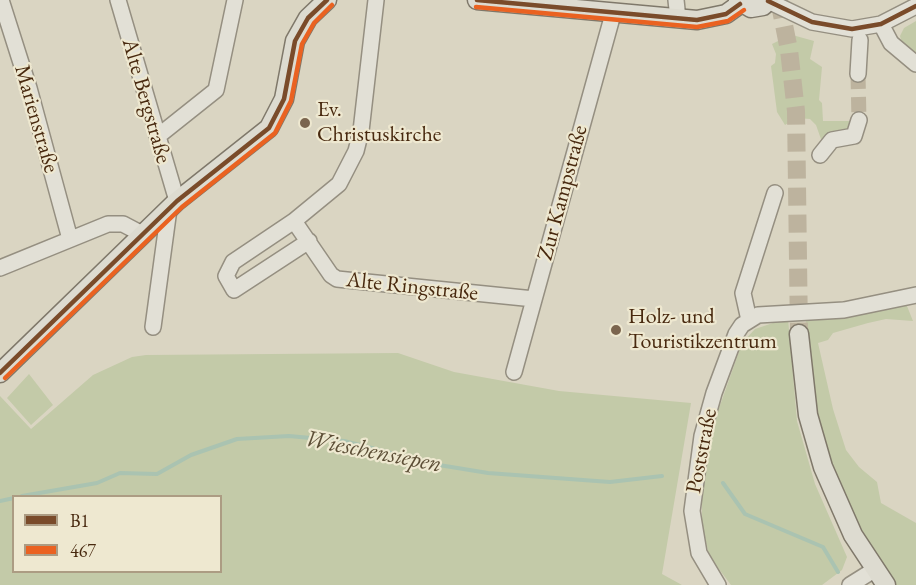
<!DOCTYPE html>
<html>
<head>
<meta charset="utf-8">
<style>
  body { margin:0 }
  #map { position:relative; width:916px; height:585px; overflow:hidden; background:#dad5c2; font-family:"EB Garamond",serif }
  canvas { display:block }
  .legend { position:absolute; left:12px; top:495px; width:210px; height:78px; box-sizing:border-box; background:#eee8d0; border:2px solid #ac9c83; margin:0; padding:8px 10px; list-style:none; font-size:18px; color:#48290f }
  .legend li { display:flex; align-items:center; gap:12px; height:30px }
  .legend b { width:30px; border:2px solid #ac9c83 }
</style>
</head>
<body>
<div id="map">
<canvas width="916" height="585"></canvas>
<ul class="legend">
<li><b style="height:8px;background:#7a4b2a"></b>B1</li>
<li><b style="height:8px;background:#ea6221"></b>467</li>
</ul>
</div>
<script>
const g = document.querySelector('canvas').getContext('2d');
g.lineJoin = 'round';
function fill(path, color) {
  g.fillStyle = color;
  g.fill(path, 'evenodd');
}
function toPath(rows) {
  const path = new Path2D();
  for (const r of rows) {
    path.moveTo(r[0], r[1]);
    for (let i = 2; i < r.length; i += 2) path.lineTo(r[i], r[i + 1]);
  }
  return path;
}
function stroke(path, color, width, dash) {
  g.strokeStyle = color;
  g.lineWidth = width;
  g.lineCap = dash ? 'butt' : 'round';
  g.setLineDash(dash || []);
  g.stroke(path);
}
function write(font, color, halo, rows, align = 'center') {
  g.font = font + ' "EB Garamond",serif';
  g.lineWidth = 4.5;
  g.setLineDash([]);
  g.textBaseline = 'middle';
  g.strokeStyle = halo;
  g.fillStyle = color;
  for (const [text, x, y, turn = 0] of rows) {
    g.save();
    g.translate(x, y);
    g.rotate((+turn || 0) * Math.PI / 180);
    g.textAlign = isNaN(turn) ? turn : align;
    if (halo) g.strokeText(text, 0, 0);
    g.fillText(text, 0, 0);
    g.restore();
  }
}
fill(toPath([
  [916,21,916,54,902,43,900,36,904,28],
  [796,36,814,41,810,59,822,67,819,100,822,103,823,121,854,121,853,128,822,142,816,125,810,119,796,118,785,125,777,112,771,66,775,63,776,54,772,44,786,37],
  [905,301,913,321,886,319,868,323,833,333,828,340,818,343,833,409,846,450,859,467,877,482,881,503,916,523,916,585,896,585,854,519,816,430,805,342,806,316],
  [788,318,797,421,815,484,847,557,842,570,822,585,731,585,709,556,702,523,702,488,711,431,742,343,755,329],
  [398,353,454,372,559,391,691,403,662,574,682,585,0,585,0,396,31,429,93,375,132,357,146,355],
  [14,496,220,496,220,572,14,572],
  [29,374,53,405,31,425,7,398]
]), '#c3caa8');
stroke(toPath([
  [723,483,745,514,823,547,838,572],
  [22,496,97,483,120,473,157,474,191,455,237,439,289,436,344,441,439,465,488,473,610,482,662,476],
  [0,501,14,498]
]), '#aac3b1', 4);
stroke(toPath([
  [858,74,859,120]
]), '#bdb39e', 15, [15, 8]);
stroke(toPath([
  [779,0,789,50,796,111,799,334]
]), '#bdb39e', 18, [18, 9]);
const minor = toPath([
  [1,0,29,88,70,239],
  [118,0,177,201],
  [376,0,361,131,356,151,339,184,294,221,331,275,337,279,534,299],
  [676,0,678,19],
  [768,1,812,22,852,29,881,24,916,6],
  [881,24,891,43,916,64],
  [858,74,860,40],
  [157,137,216,90,235,0],
  [820,155,832,140,854,136,859,120],
  [294,221,233,262,226,276,234,290,309,241],
  [0,268,108,224,123,224,142,234],
  [749,320,743,293,775,193],
  [153,327,169,209],
  [514,372,613,14],
  [718,585,699,553,692,511,702,436,714,393,736,334,742,325,758,315,844,310,916,295],
  [850,585,874,570]
]);
const major = toPath([
  [477,0,697,20,726,14,740,4],
  [738,0,751,8,763,6,769,0],
  [799,334,808,415,823,467,853,535,886,585],
  [0,373,177,201,269,128,284,99,295,41,308,18,327,0]
]);
stroke(minor, '#958f81', 18);
stroke(major, '#7f786a', 21);
stroke(minor, '#e2e0d6', 15);
stroke(major, '#dddbd0', 18);
stroke(toPath([
  [477,0,697,20,726,14,740,4],
  [768,1,812,22,852,29,881,24,916,6],
  [0,373,177,201,269,128,284,99,295,41,308,18,327,0]
]), '#7a4b2a', 4.5);
stroke(toPath([
  [476,7,697,27,728,21,744,10],
  [5,378,182,207,275,133,291,101,302,44,314,23,332,5]
]), '#ea6221', 4.5);
for (const [x, y, r, color] of [
  [305,123,6,"#7b654e"],
  [616,330,6,"#7b654e"]
]) {
  const dot = new Path2D();
  dot.arc(x, y, r, 0, 2 * Math.PI);
  g.fillStyle = color;
  g.fill(dot);
  stroke(dot, '#eee8d0', 2);
}
write('22px', '#48290f', '#eee8d0', [
  ["Alte Bergstraße",146,101,74],
  ["Marienstraße",36,119,74],
  ["Zur Kampstraße",563,193,-75],
  ["Alte Ringstraße",412,287,6],
  ["Poststraße",702,451,-79]
]);
write('22px', '#48290f', '#eee8d0', [
  ["Ev.",317,110],
  ["Christuskirche",317,135],
  ["Holz- und",628,317],
  ["Touristikzentrum",628,342]
], 'left');
write('italic 24px', '#5c4e36', '#eee8d0', [
  ["Wieschensiepen",373,452,11]
]);
</script>
</body>
</html>
